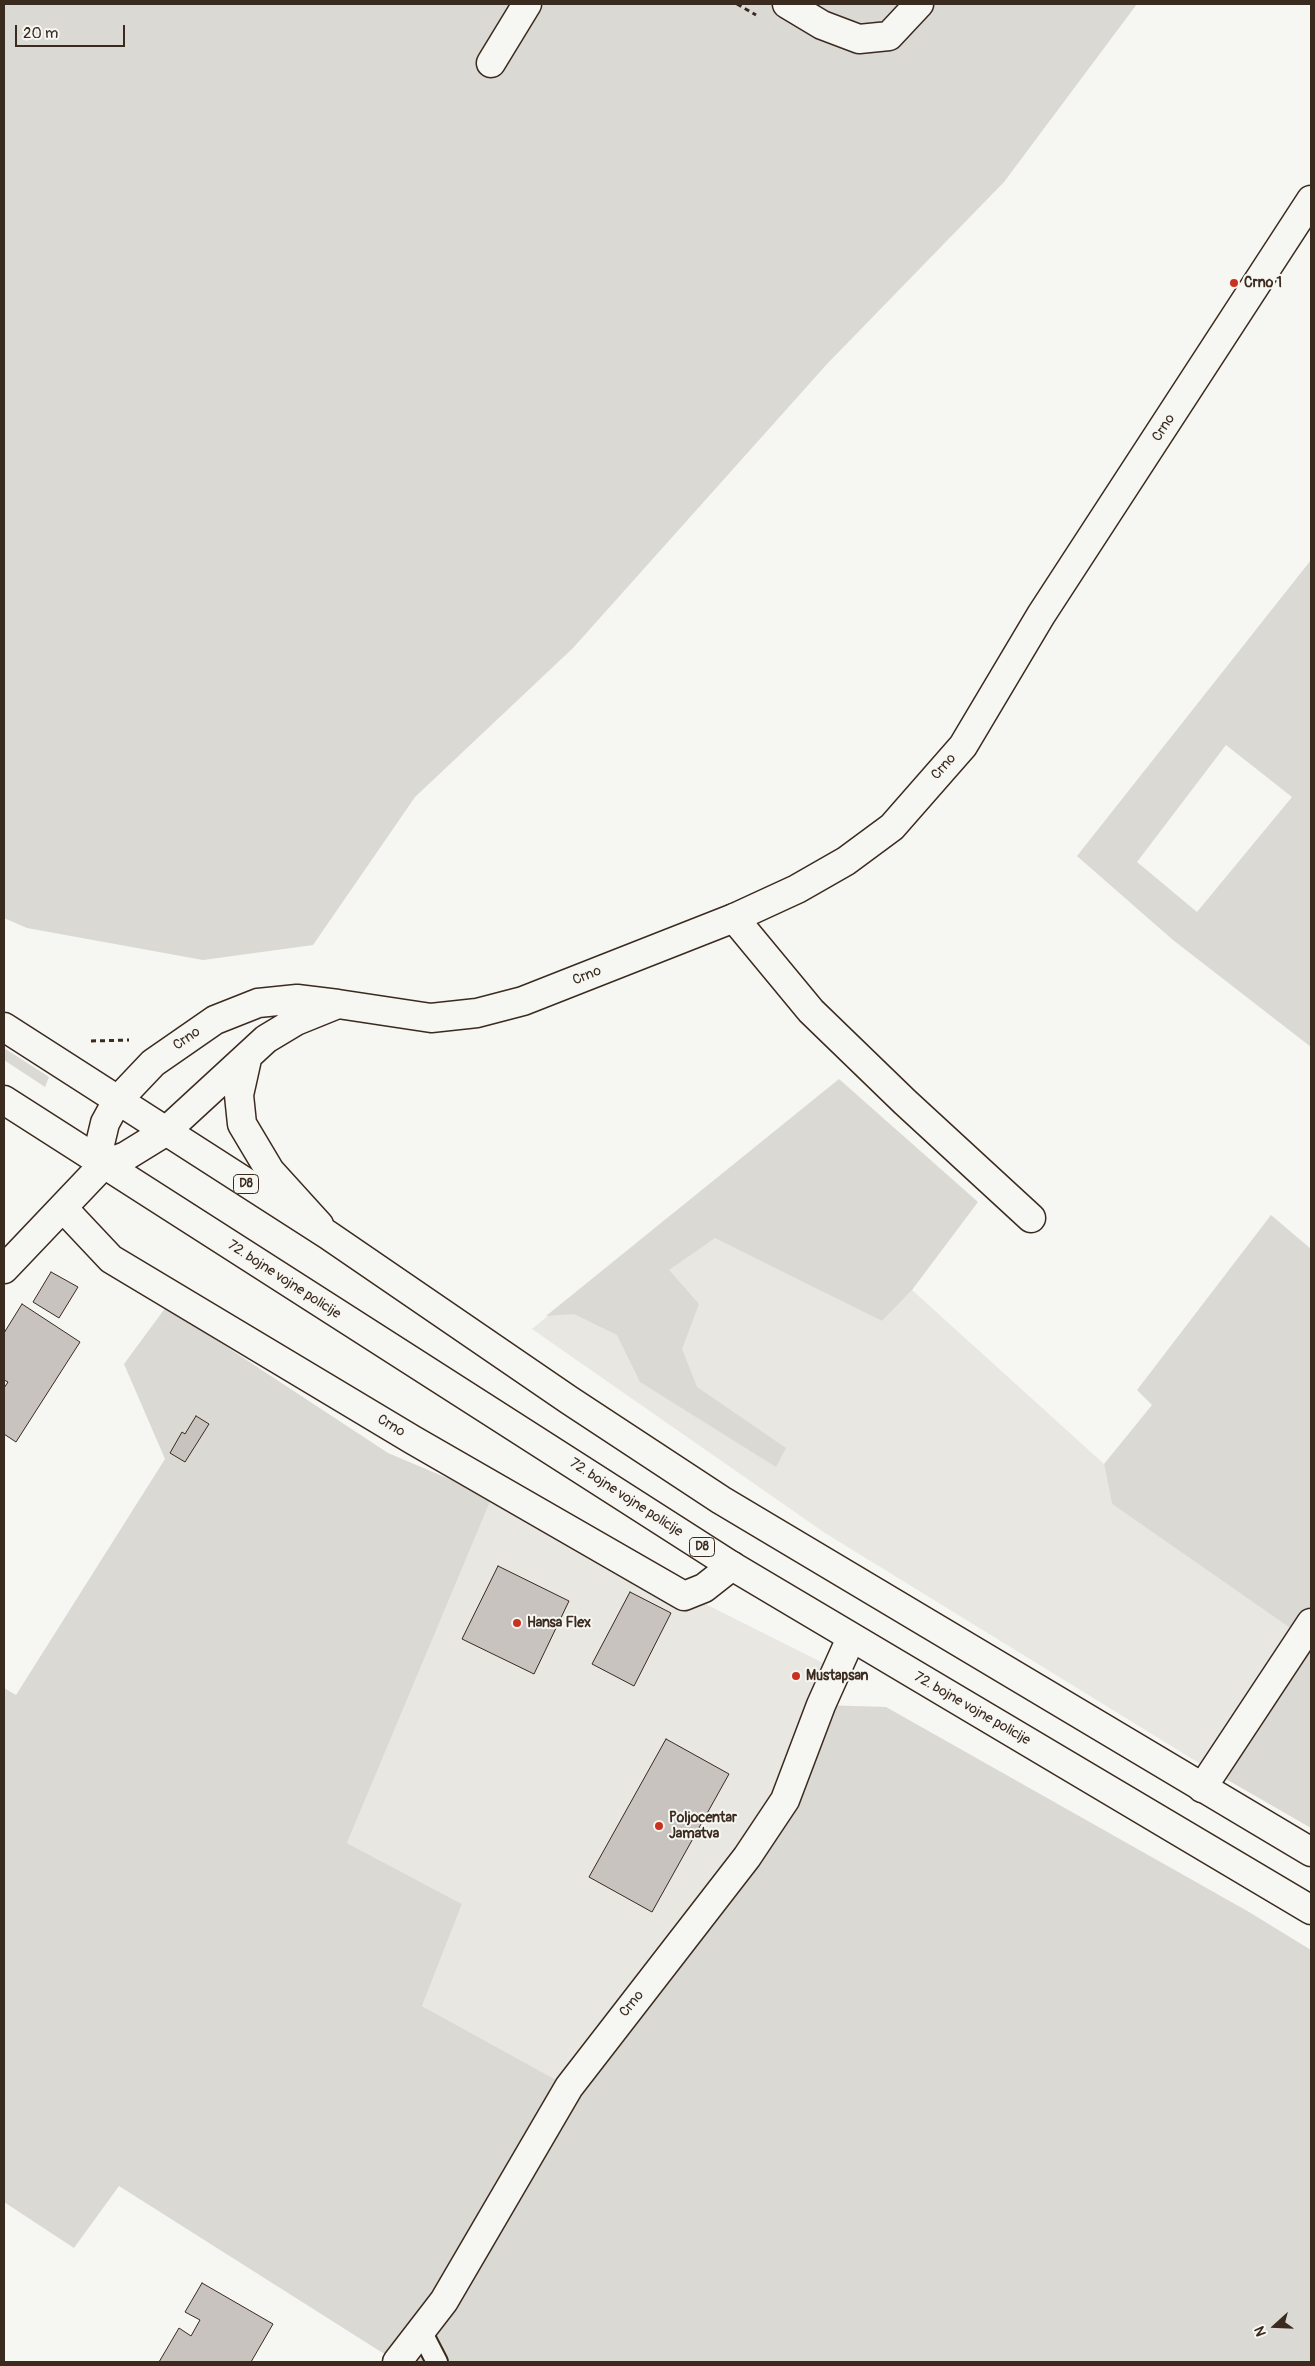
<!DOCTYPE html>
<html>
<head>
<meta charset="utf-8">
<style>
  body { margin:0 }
  #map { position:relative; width:1315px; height:2366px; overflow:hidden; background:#f6f6f2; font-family:Pangolin,sans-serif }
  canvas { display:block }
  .frame { position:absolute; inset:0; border:5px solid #3b2a1e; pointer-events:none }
  .north { position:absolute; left:1250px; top:2301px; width:50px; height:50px; -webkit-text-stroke:4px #f6f6f2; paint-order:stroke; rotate:250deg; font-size:14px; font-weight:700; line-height:20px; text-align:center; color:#3b2a1e }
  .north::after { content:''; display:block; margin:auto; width:18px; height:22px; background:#3b2a1e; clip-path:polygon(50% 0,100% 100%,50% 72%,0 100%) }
  .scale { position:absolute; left:15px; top:25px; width:110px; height:22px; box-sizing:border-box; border:2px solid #3b2a1e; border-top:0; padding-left:6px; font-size:15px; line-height:18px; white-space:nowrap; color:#3b2a1e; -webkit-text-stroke:4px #f6f6f2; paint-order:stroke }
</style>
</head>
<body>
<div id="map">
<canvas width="1315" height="2366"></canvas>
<div class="frame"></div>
<div class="north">N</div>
<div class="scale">20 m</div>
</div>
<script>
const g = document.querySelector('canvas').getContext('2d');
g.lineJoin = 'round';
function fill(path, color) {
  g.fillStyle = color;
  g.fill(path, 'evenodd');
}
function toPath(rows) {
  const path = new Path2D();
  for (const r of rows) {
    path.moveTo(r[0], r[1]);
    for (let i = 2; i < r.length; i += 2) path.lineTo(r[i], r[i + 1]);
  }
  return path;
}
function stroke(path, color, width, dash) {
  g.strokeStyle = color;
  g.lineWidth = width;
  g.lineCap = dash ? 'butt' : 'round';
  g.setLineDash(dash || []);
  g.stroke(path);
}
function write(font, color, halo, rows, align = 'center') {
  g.font = font + ' Pangolin,sans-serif';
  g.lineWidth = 4;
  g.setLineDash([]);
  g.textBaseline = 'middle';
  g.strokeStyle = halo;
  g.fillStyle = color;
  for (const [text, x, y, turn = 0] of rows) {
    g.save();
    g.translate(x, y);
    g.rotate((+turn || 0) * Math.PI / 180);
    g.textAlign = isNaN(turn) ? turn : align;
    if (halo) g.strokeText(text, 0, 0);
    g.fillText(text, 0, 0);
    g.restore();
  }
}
fill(toPath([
  [672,1214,882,1321,912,1290,1104,1464,1112,1504,1303,1637,1212,1771,825,1533,532,1329],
  [492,1497,837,1670,785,1800,569,2087,422,2006,462,1904,347,1843]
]), '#e8e7e2');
fill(toPath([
  [4,4,1137,4,1004,182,827,364,573,648,415,797,313,945,203,960,27,928,4,918],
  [1311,560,1311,1047,1173,940,1077,856],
  [1226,745,1292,797,1197,912,1137,862],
  [4,1048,49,1077,45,1087,4,1060],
  [839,1079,978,1202,912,1290,882,1321,715,1238,669,1270,699,1304,682,1349,697,1387,786,1448,776,1467,640,1382,617,1335,574,1314,546,1316],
  [1271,1215,1311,1249,1311,1828,1212,1771,1303,1637,1112,1504,1104,1464,1152,1405,1137,1390],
  [166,1307,388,1453,492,1497,347,1843,462,1904,422,2006,569,2087,747,1857,821,1705,886,1707,1249,1912,1311,1950,1311,2362,397,2362,119,2186,74,2248,4,2202,4,1688,16,1695,165,1459,124,1364]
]), '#dad9d3');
const building = toPath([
  [51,1272,78,1287,59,1318,33,1302,51,1272],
  [22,1304,80,1342,16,1442,4,1434,4,1388,8,1382,4,1380,4,1333,22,1304],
  [196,1416,209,1424,185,1462,170,1453,182,1432,185,1434,196,1416],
  [498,1566,569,1601,534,1674,462,1639,498,1566],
  [630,1592,671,1613,634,1686,592,1664,630,1592],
  [666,1739,729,1774,652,1912,589,1877,666,1739],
  [202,2283,273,2324,251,2362,159,2362,179,2328,191,2336,200,2320,185,2312,202,2283]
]);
fill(building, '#c8c3be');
stroke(building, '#3b2a1e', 1);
const service = toPath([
  [421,2331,437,2362]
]);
const minor = toPath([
  [787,4,822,25,859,39,889,36,919,4],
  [491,63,527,4],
  [734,918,811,1011,905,1102,1031,1218],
  [63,1208,111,1259,413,1440,684,1596,704,1588,732,1566],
  [4,1269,103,1165],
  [1202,1788,1311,1623],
  [397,2362,444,2301,569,2087,747,1857,785,1800,821,1705,851,1638]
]);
const tertiary = toPath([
  [338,1004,296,1021,266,1039,165,1132,126,1156,103,1165,100,1144,105,1123,117,1101,153,1063,215,1020,258,1003,297,999,338,1004,431,1018,477,1013,523,1001,734,918,797,889,846,861,892,827,963,746,1041,615,1311,200],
  [247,1059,239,1095,242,1124,270,1171,319,1225]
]);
const primary = toPath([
  [4,1027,328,1235,569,1400,721,1500,1311,1852],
  [4,1100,732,1566,1311,1910]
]);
stroke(service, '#3b2a1e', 24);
stroke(minor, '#3b2a1e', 31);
stroke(tertiary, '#3b2a1e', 31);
stroke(primary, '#3b2a1e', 31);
stroke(toPath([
  [737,4,756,15],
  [91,1041,129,1040]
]), '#3b2a1e', 3, [5, 4]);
stroke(service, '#f6f6f2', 20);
stroke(minor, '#f6f6f2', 28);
stroke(tertiary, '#f6f6f2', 28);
stroke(primary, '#f6f6f2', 28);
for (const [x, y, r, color] of [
  [1234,283,5,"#c8321e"],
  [517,1623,5,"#c8321e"],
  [796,1676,5,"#c8321e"],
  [659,1826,5,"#c8321e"]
]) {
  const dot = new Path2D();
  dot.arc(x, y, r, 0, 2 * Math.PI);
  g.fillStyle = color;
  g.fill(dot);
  stroke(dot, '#f6f6f2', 2);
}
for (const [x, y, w] of [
  [246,1184,25],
  [702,1547,25]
]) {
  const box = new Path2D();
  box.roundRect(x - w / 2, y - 9.5, w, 19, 4);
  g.fillStyle = '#f6f6f2';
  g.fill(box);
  stroke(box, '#3b2a1e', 1);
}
write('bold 12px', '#3b2a1e', null, [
  ["D8",246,1184],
  ["D8",702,1547]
]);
write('bold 14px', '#3b2a1e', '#f6f6f2', [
  ["Crno 1",1244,283],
  ["Hansa Flex",527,1623],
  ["Mustapsan",806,1676],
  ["Poljocentar",669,1818],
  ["Jamatva",669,1834]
], 'left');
write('14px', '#3b2a1e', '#f6f6f2', [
  ["Crno",1164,428,-57],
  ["Crno",944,767,-49],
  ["Crno",587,976,-22],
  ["Crno",187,1039,-35],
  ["72. bojne vojne policije",284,1280,33],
  ["Crno",391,1426,31],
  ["72. bojne vojne policije",626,1498,33],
  ["72. bojne vojne policije",972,1709,30],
  ["Crno",632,2004,-51]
]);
</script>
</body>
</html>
